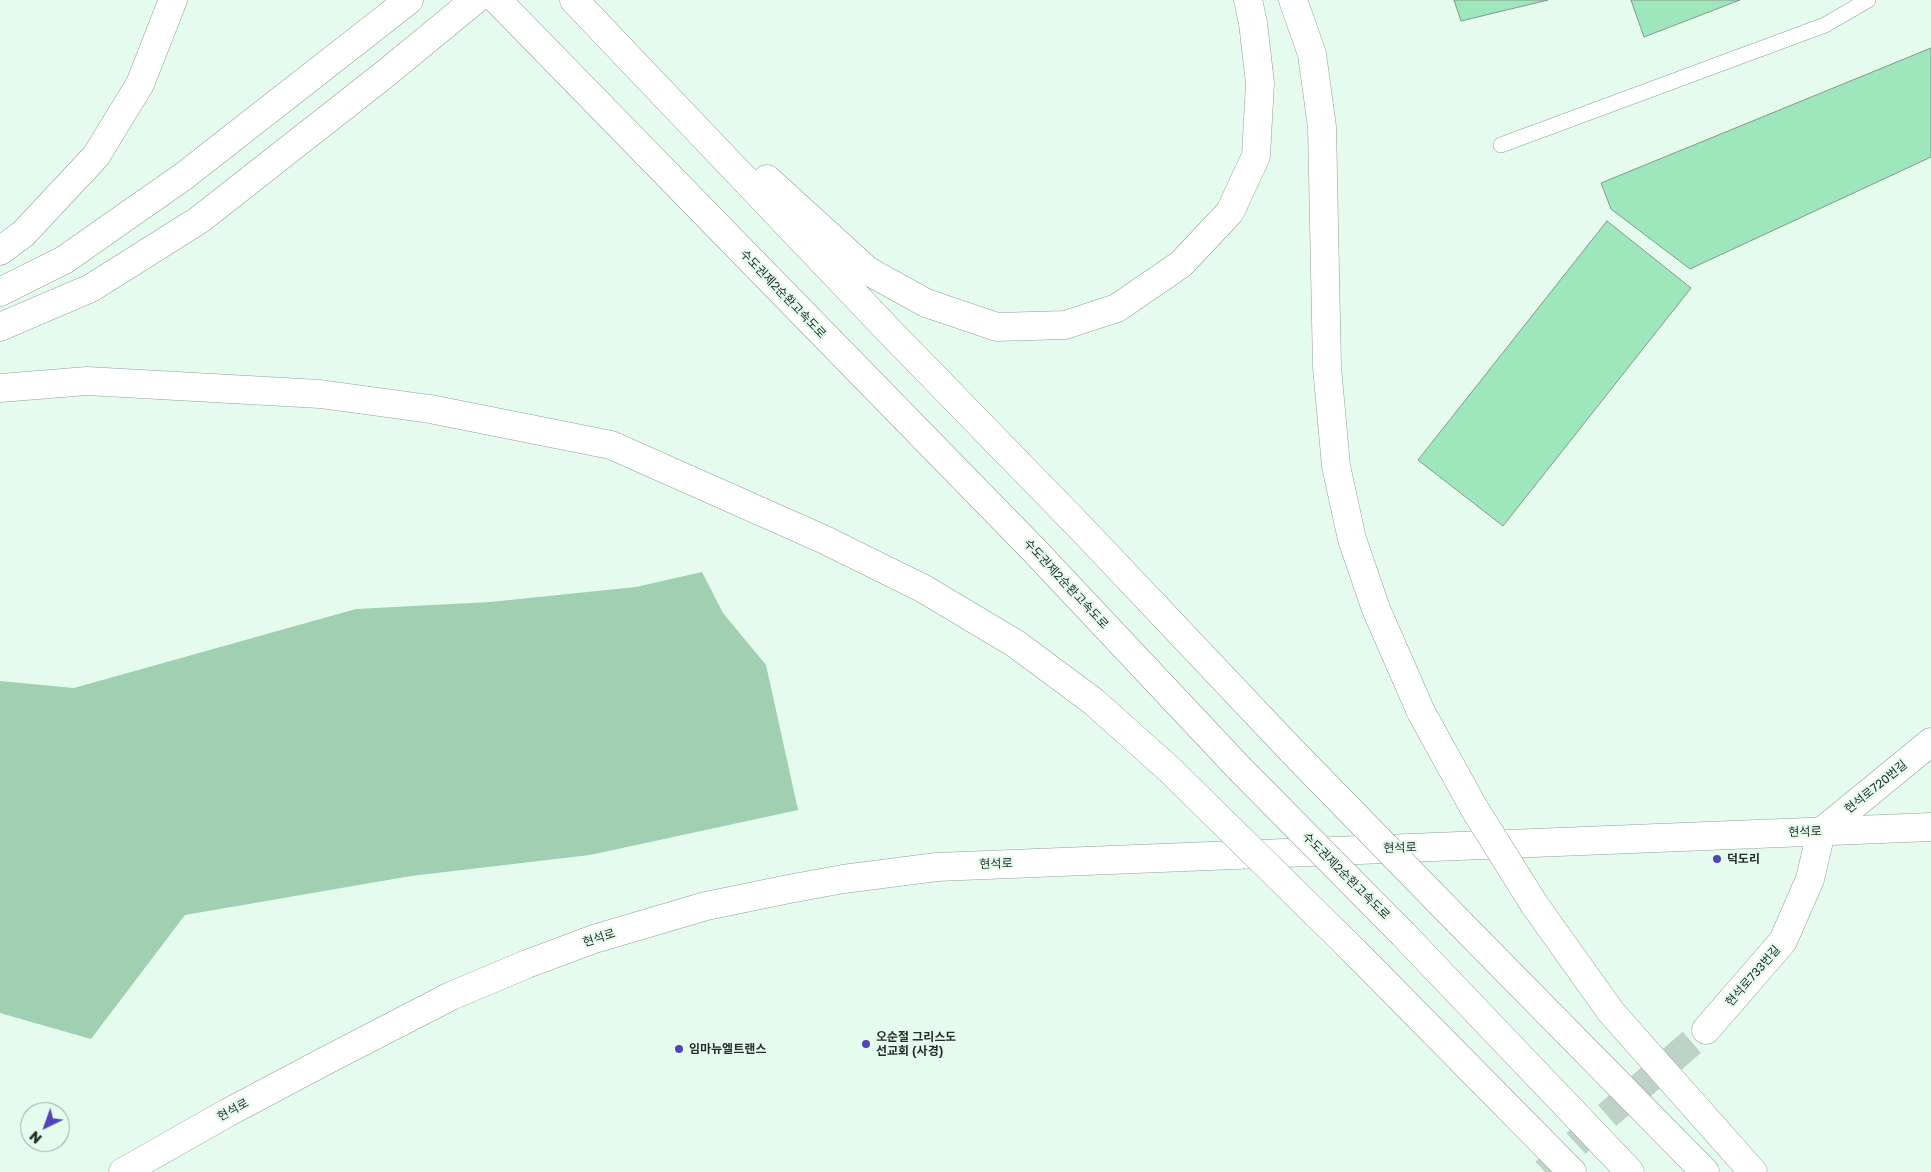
<!DOCTYPE html>
<html>
<head>
<meta charset="utf-8">
<style>
  body { margin:0 }
  #map { position:relative; width:1931px; height:1172px; overflow:hidden; background:#e5fbed; font-family:"Golos Text",sans-serif }
  canvas { display:block }
  .north { position:absolute; left:20px; top:1102px; width:50px; height:50px; box-sizing:border-box; background:#e5fbed; border:1px solid #98a99e; border-radius:50%; rotate:222deg; font-size:14px; font-weight:700; line-height:20px; text-align:center; color:#252d28 }
  .north::after { content:''; display:block; margin:auto; width:18px; height:22px; background:#5343bb; clip-path:polygon(50% 0,100% 100%,50% 72%,0 100%) }
</style>
</head>
<body>
<div id="map">
<canvas width="1931" height="1172"></canvas>
<div class="north">N</div>
</div>
<script>
const g = document.querySelector('canvas').getContext('2d');
g.lineJoin = 'round';
function fill(path, color) {
  g.fillStyle = color;
  g.fill(path, 'evenodd');
}
function toPath(rows) {
  const path = new Path2D();
  for (const r of rows) {
    path.moveTo(r[0], r[1]);
    for (let i = 2; i < r.length; i += 2) path.lineTo(r[i], r[i + 1]);
  }
  return path;
}
function stroke(path, color, width, dash) {
  g.strokeStyle = color;
  g.lineWidth = width;
  g.lineCap = dash ? 'butt' : 'round';
  g.setLineDash(dash || []);
  g.stroke(path);
}
function write(font, color, halo, rows, align = 'center') {
  g.font = font + ' "Golos Text","Noto Sans KR",sans-serif';
  g.lineWidth = 4.5;
  g.setLineDash([]);
  g.textBaseline = 'middle';
  g.strokeStyle = halo;
  g.fillStyle = color;
  for (const [text, x, y, turn = 0] of rows) {
    g.save();
    g.translate(x, y);
    g.rotate((+turn || 0) * Math.PI / 180);
    g.textAlign = isNaN(turn) ? turn : align;
    if (halo) g.strokeText(text, 0, 0);
    g.fillText(text, 0, 0);
    g.restore();
  }
}
fill(toPath([
  [702,572,723,613,766,665,798,810,590,855,411,876,185,915,91,1039,0,1013,0,681,74,688,356,609,490,602,636,587]
]), '#a0cfb2');
const building = toPath([
  [1454,0,1548,0,1461,21,1454,0],
  [1631,0,1740,0,1644,37,1631,0],
  [1931,48,1931,157,1690,269,1611,209,1601,183,1931,48],
  [1607,221,1691,288,1503,526,1418,460,1607,221]
]);
fill(building, '#9ee6bb');
stroke(building, '#85998c', 1);
stroke(toPath([
  [1545,1172,1595,1126,1706,1030]
]), '#bfd2c6', 28, [28, 14]);
const service = toPath([
  [1501,145,1825,25,1868,0]
]);
const minor = toPath([
  [1706,1030,1783,941,1810,879,1821,832,1931,742]
]);
const tertiary = toPath([
  [123,1172,227,1113,327,1060,451,996,527,964,594,939,706,906,789,889,843,879,937,867,1931,827]
]);
const motorway = toPath([
  [497,0,1034,550,1239,768],
  [574,0,892,334,1081,528,1293,752],
  [1293,0,1312,54,1322,127,1327,367,1336,466,1352,539,1376,609,1421,712],
  [767,179,868,271,926,303,997,327,1065,325,1117,308,1181,264,1230,212,1256,156,1260,83,1253,23,1248,0],
  [0,251,23,234,96,156,140,84,173,0],
  [0,292,64,260,184,176,409,0],
  [0,327,91,288,199,220,385,74,475,0],
  [0,388,87,381,320,394,430,409,611,445,825,540,924,589,1016,644,1094,702,1170,770],
  [1534,904,1611,1012,1753,1172],
  [1458,921,1705,1172],
  [1403,934,1630,1172],
  [1353,950,1572,1172]
]);
stroke(service, '#8ea295', 16);
stroke(minor, '#8ea295', 29);
stroke(tertiary, '#8ea295', 29);
stroke(motorway, '#8ea295', 29);
stroke(service, '#fff', 15);
stroke(minor, '#fff', 28);
stroke(tertiary, '#fff', 28);
stroke(motorway, '#fff', 28);
const motorwayBridge = toPath([
  [1421,712,1474,808,1534,904],
  [1293,752,1458,921],
  [1239,768,1403,934],
  [1170,770,1353,950]
]);
stroke(motorwayBridge, '#8ea295', 29, []);
stroke(motorwayBridge, '#fff', 28);
for (const [x, y, r, color] of [
  [1717,859,5,"#5343bb"],
  [866,1044,5,"#5343bb"],
  [679,1049,5,"#5343bb"]
]) {
  const dot = new Path2D();
  dot.arc(x, y, r, 0, 2 * Math.PI);
  g.fillStyle = color;
  g.fill(dot);
  stroke(dot, '#e5fbed', 2);
}
write('12px', '#252d28', '#e5fbed', [
  ["수도권제2순환고속도로",783,294,46],
  ["수도권제2순환고속도로",1066,584,47],
  ["현석로720번길",1876,787,-39],
  ["현석로",1805,832,-2],
  ["현석로",1400,848,-2],
  ["현석로",996,864,-2],
  ["수도권제2순환고속도로",1346,876,45],
  ["현석로",599,938,-18],
  ["현석로733번길",1753,976,-49],
  ["현석로",233,1110,-29]
]);
write('bold 12px', '#252d28', '#e5fbed', [
  ["덕도리",1727,859],
  ["오순절 그리스도",876,1037],
  ["선교회 (사경)",876,1051],
  ["임마뉴엘트랜스",689,1049]
], 'left');
</script>
</body>
</html>
